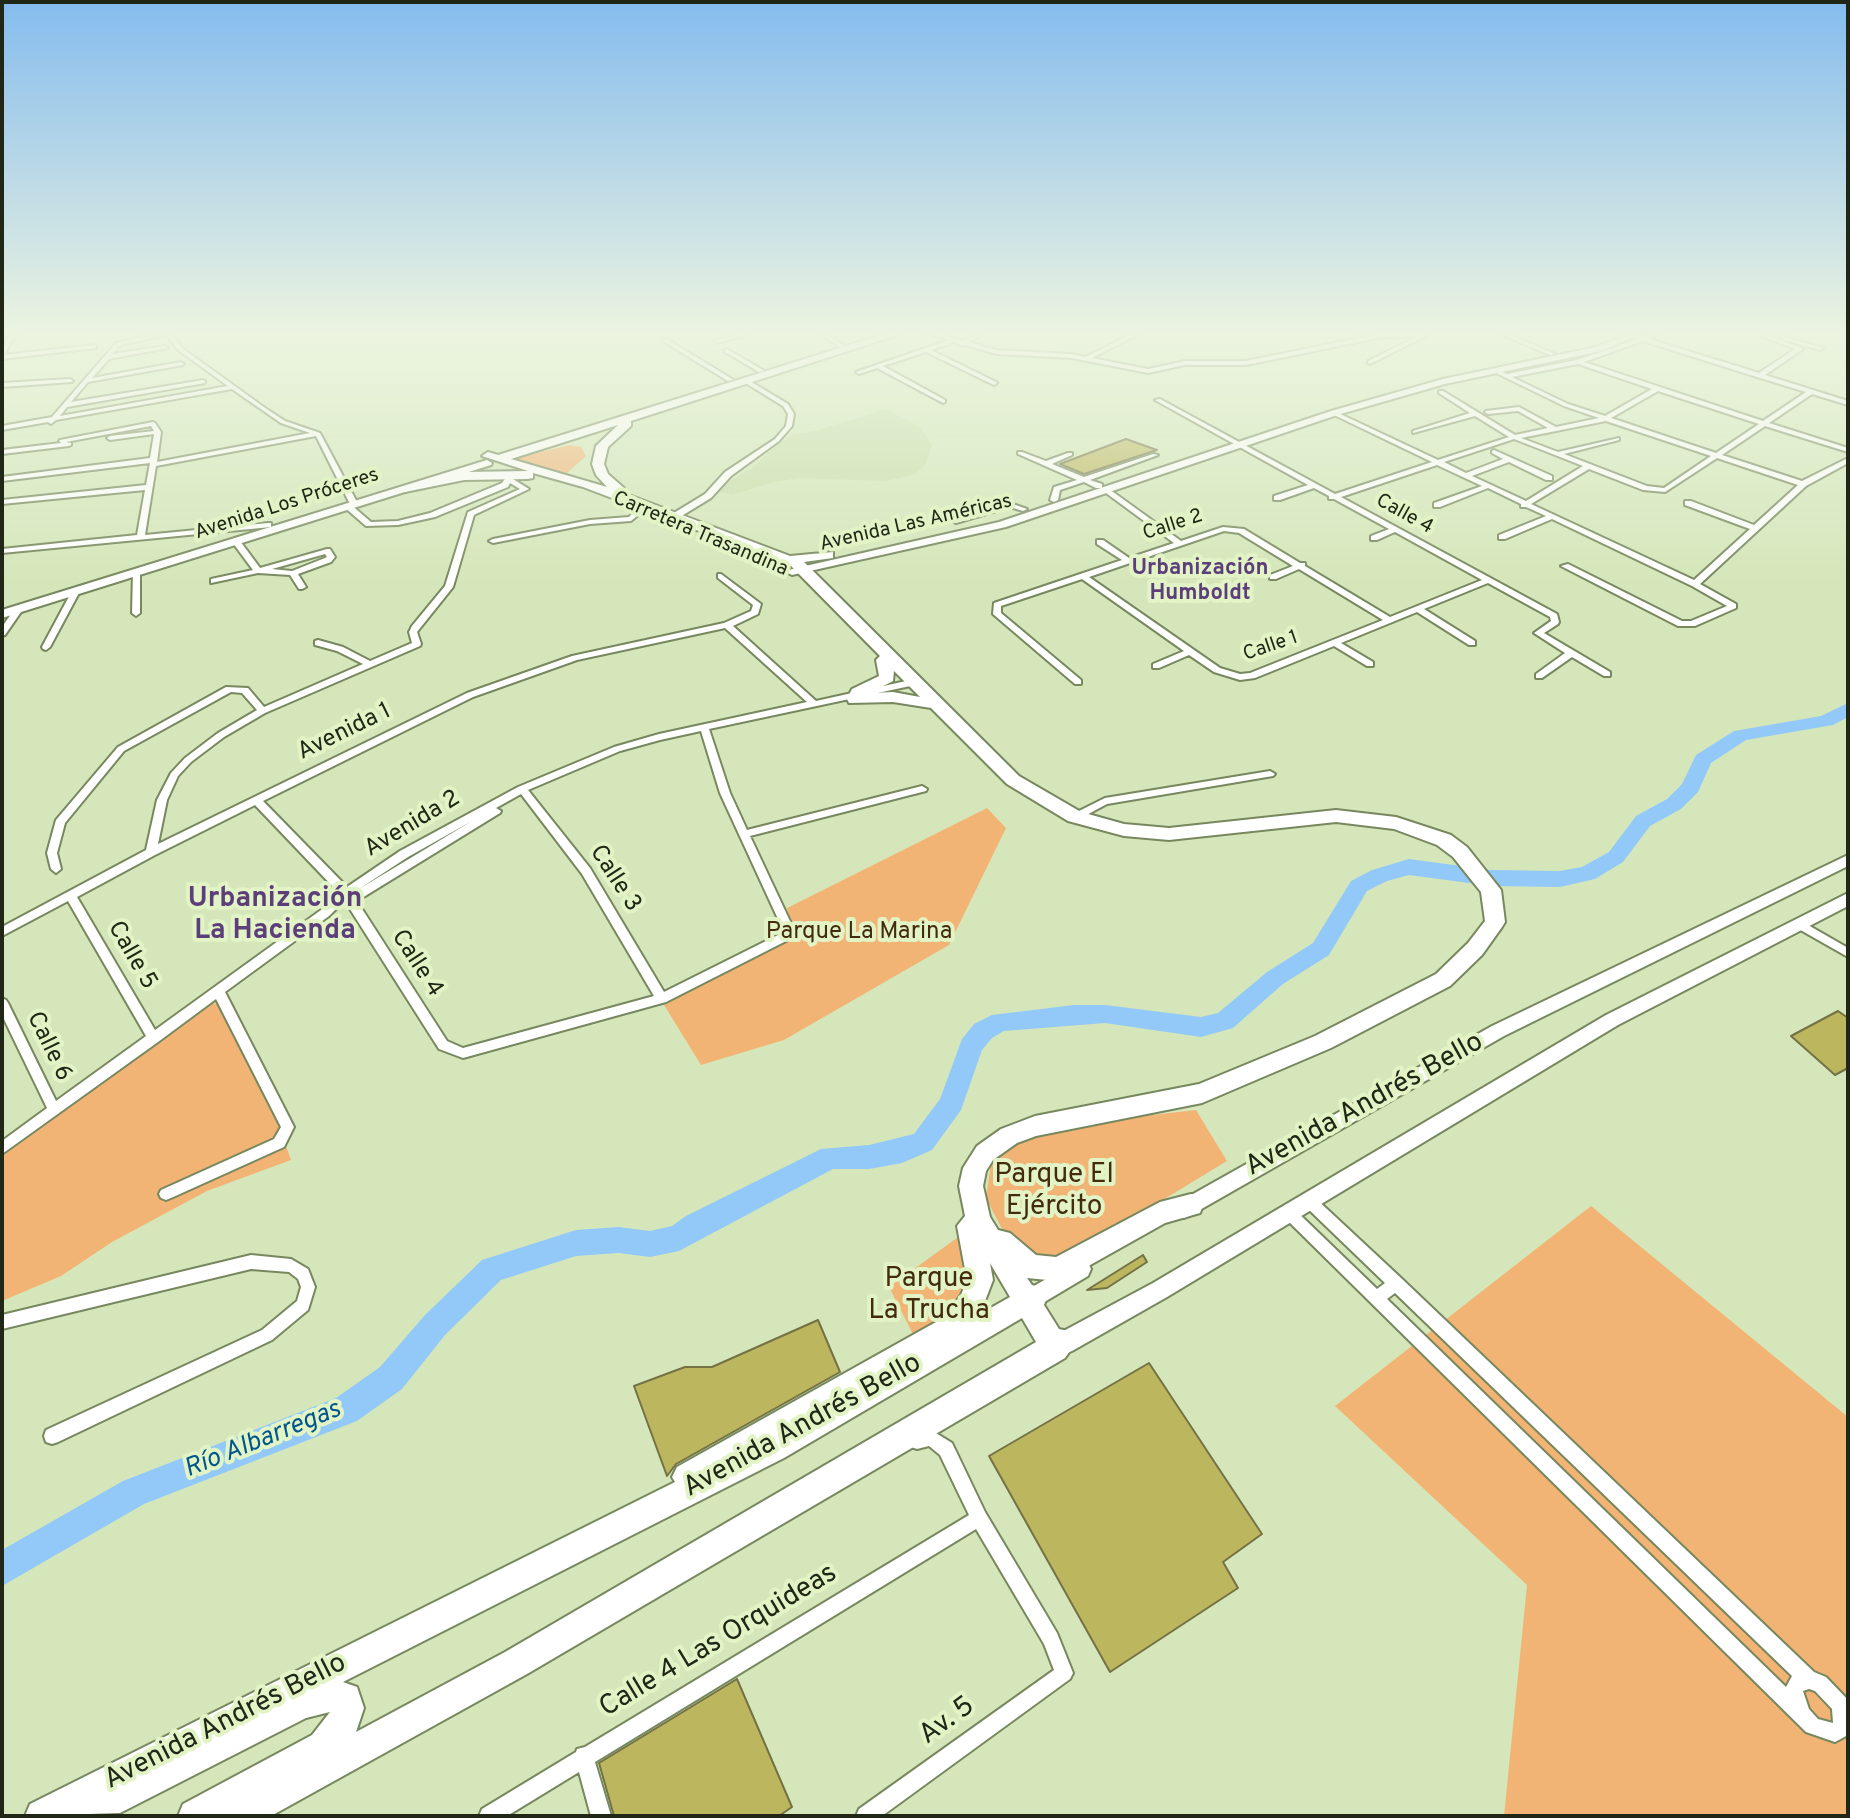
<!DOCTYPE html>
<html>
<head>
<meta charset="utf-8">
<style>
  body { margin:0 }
  #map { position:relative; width:1850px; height:1818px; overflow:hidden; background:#d5e7ba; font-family:Overpass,sans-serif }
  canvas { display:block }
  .frame { position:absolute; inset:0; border:4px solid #202716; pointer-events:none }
</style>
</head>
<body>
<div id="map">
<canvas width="1850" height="1818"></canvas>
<div class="frame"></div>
</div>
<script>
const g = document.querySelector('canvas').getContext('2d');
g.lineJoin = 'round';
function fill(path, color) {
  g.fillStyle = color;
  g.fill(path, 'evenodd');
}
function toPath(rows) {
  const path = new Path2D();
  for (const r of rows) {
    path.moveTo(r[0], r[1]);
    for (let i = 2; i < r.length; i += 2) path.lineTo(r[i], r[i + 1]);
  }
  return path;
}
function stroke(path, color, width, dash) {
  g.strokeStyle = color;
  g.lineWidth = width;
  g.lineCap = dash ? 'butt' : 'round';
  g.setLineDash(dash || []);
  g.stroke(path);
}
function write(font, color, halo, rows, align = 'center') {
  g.font = font + ' Overpass,sans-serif';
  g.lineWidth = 8;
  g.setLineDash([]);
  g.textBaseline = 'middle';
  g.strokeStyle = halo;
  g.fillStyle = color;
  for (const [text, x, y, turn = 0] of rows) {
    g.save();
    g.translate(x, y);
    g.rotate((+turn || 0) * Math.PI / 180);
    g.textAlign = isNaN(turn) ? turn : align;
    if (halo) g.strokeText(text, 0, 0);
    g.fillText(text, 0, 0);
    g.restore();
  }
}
fill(toPath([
  [886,409,920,427,932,445,925,465,914,475,885,481,800,478,773,482,732,495,714,490,754,467,773,447,794,434,815,431]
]), '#c9deaa');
fill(toPath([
  [570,445,581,447,586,456,567,473,511,459],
  [987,808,1006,828,949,945,784,1040,701,1065,664,1005,793,937,787,908],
  [197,1000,217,1004,276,1118,291,1160,207,1191,112,1242,61,1276,2,1301,2,1142],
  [1196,1110,1227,1161,1064,1260,1048,1265,1005,1235,986,1198,992,1156,1027,1134,1054,1126],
  [1591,1206,1848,1417,1848,1816,1504,1816,1527,1585,1335,1406],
  [961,1235,970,1265,962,1305,916,1340,889,1287]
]), '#f2b474');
fill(toPath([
  [1848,703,1848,717,1833,725,1746,740,1711,763,1698,792,1681,809,1650,826,1623,862,1595,879,1560,887,1491,886,1409,875,1387,881,1367,891,1329,955,1283,984,1233,1028,1201,1037,1105,1023,1004,1031,992,1038,982,1050,961,1110,932,1150,902,1163,869,1169,833,1169,679,1251,650,1257,619,1253,576,1256,501,1280,445,1335,402,1389,357,1421,144,1504,2,1586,2,1550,123,1481,336,1398,380,1367,425,1315,482,1260,576,1230,619,1227,650,1231,672,1226,686,1216,821,1149,869,1145,914,1134,940,1099,962,1039,974,1024,992,1015,1074,1005,1105,1005,1201,1017,1218,1013,1267,972,1313,943,1351,881,1372,870,1409,859,1491,870,1560,871,1582,867,1609,852,1636,816,1667,799,1682,784,1696,755,1734,731,1821,716,1848,703]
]), '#92c9f8');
const building = toPath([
  [1126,439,1157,450,1084,474,1060,464,1126,439],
  [1838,1011,1848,1018,1848,1068,1835,1075,1791,1036,1838,1011],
  [1143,1255,1147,1262,1107,1288,1087,1290,1143,1255],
  [818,1320,840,1372,676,1464,667,1476,634,1386,685,1367,712,1367,818,1320],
  [1149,1363,1262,1534,1223,1562,1238,1588,1110,1672,989,1456,1149,1363],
  [737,1679,792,1807,779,1816,614,1816,599,1763,737,1679]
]);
fill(building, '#bcb75f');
stroke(building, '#747145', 2);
const street = toPath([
  [12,331,18,331,5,353,2,355,2,348,12,331],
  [164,331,171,332,182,348,268,410,285,421,320,433,358,504,357,506,350,504,316,436,156,466,145,535,268,523,271,523,271,527,2,553,2,549,137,535,145,490,2,504,2,500,146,485,150,463,2,481,2,477,150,458,154,434,110,440,107,438,110,436,154,431,151,426,66,442,71,443,71,445,69,446,2,454,2,450,61,443,59,441,60,440,153,422,155,423,161,432,157,462,310,433,281,423,232,389,56,420,51,424,48,422,2,430,2,426,52,417,116,343,165,332,164,331],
  [167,335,178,350,228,386,60,416,67,407,205,383,205,381,203,380,71,402,88,382,183,365,184,364,181,362,92,378,109,359,168,348,165,346,112,354,120,345,167,335],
  [750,331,760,331,717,343,714,341,750,331],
  [815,331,822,331,845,346,840,347,815,331],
  [920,331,929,331,963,341,981,331,988,331,969,342,996,350,1072,354,1085,357,1138,331,1145,331,1092,358,1148,369,1185,361,1246,361,1383,333,1436,331,1370,364,1368,363,1368,361,1418,336,1383,337,1246,365,1185,365,1148,373,1072,358,996,354,965,345,960,345,955,342,931,350,996,382,997,383,994,385,926,352,883,366,945,400,945,402,943,403,877,368,859,374,856,372,949,340,920,331],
  [1493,331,1501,331,1555,354,1550,355,1493,331],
  [1660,331,1668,331,1649,339,1759,373,1795,349,1761,336,1766,331,1772,331,1768,335,1803,349,1765,375,1848,401,1848,405,1812,394,1769,423,1848,448,1848,452,1765,426,1722,455,1802,481,1848,458,1848,463,1806,486,1700,584,1736,604,1736,608,1695,626,1678,626,1561,566,1568,564,1682,621,1691,621,1727,606,1692,586,1552,519,1505,539,1499,539,1499,535,1546,516,1526,507,1521,507,1521,504,1488,488,1440,507,1434,507,1434,503,1482,486,1437,465,1341,497,1557,614,1559,622,1558,624,1544,633,1610,672,1610,676,1604,676,1572,657,1542,678,1536,678,1536,674,1565,653,1534,633,1551,621,1550,617,1488,583,1424,609,1475,641,1475,645,1469,645,1417,612,1341,643,1373,662,1373,666,1367,666,1334,646,1255,678,1240,680,1214,672,1189,655,1159,668,1153,668,1153,664,1184,651,1082,579,1001,606,1001,613,1081,680,1081,684,1075,684,993,614,994,603,1122,560,1097,544,1097,540,1103,540,1129,558,1174,543,1106,493,1106,489,1109,489,1181,541,1223,527,1244,529,1300,563,1305,563,1305,566,1390,617,1482,580,1395,532,1377,540,1371,540,1371,536,1389,529,1334,499,1329,499,1329,496,1314,488,1280,500,1274,500,1274,496,1308,485,1155,400,1160,399,1335,494,1432,462,1332,414,1332,412,1336,412,1438,460,1509,437,1475,416,1413,433,1413,431,1470,413,1439,393,1439,391,1443,391,1515,435,1548,428,1518,411,1488,414,1485,412,1486,411,1519,407,1556,427,1599,418,1564,406,1492,371,1495,369,1507,374,1577,360,1637,339,1622,334,1622,332,1643,337,1660,331],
  [1643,341,1757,377,1806,392,1763,421,1584,362,1643,341],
  [1578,364,1652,389,1605,416,1568,404,1512,377,1578,364],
  [1658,391,1759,424,1716,453,1611,418,1658,391],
  [1606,421,1711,456,1664,488,1647,486,1564,454,1619,440,1619,438,1558,452,1521,438,1606,421],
  [1514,439,1555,455,1583,466,1526,501,1472,476,1509,462,1546,480,1552,480,1552,476,1494,450,1492,451,1492,453,1503,459,1466,473,1444,462,1514,439],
  [1717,458,1798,485,1754,525,1691,501,1685,501,1685,505,1750,529,1694,580,1531,504,1589,469,1643,490,1665,492,1717,458],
  [1224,531,1239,533,1293,566,1270,575,1270,579,1276,579,1299,569,1383,620,1250,673,1240,674,1220,668,1089,577,1224,531],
  [1784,331,1790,331,1786,336,1788,338,1823,348,1820,350,1784,340,1780,336,1784,331],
  [665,338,732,379,733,380,728,381,663,341,662,340,665,338],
  [94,345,96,346,96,348,2,359,2,355,94,345],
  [727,349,763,370,764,371,759,372,725,352,724,351,727,349],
  [70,379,73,381,72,382,2,387,2,383,70,379],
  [744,380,748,380,788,404,794,414,792,426,779,441,731,476,711,498,670,523,664,523,664,519,705,494,725,472,775,439,786,426,788,414,783,406,744,382,744,380],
  [1018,452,1022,452,1046,461,1068,453,1072,453,1072,455,1052,464,1084,477,1153,454,1158,455,1090,480,1102,484,1102,488,1096,488,1084,482,1060,490,1058,500,1054,502,1050,500,1054,487,1077,480,1018,454,1018,452],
  [509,473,515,473,516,475,513,479,529,489,474,515,453,587,417,632,421,644,420,646,265,713,224,737,191,762,178,776,167,800,158,844,467,693,572,656,724,623,751,611,753,605,718,578,718,574,721,574,761,604,758,614,733,626,816,701,915,679,919,682,915,685,709,729,730,793,747,830,922,786,927,789,926,791,750,836,796,934,794,937,666,1002,463,1058,439,1049,348,906,342,903,329,916,225,992,294,1127,284,1147,171,1198,166,1200,161,1198,159,1194,161,1190,274,1139,281,1127,216,999,158,1042,2,1154,2,1141,47,1108,2,1015,2,998,6,1000,8,1003,56,1101,146,1036,68,901,2,936,2,927,146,850,157,800,171,773,185,758,218,733,257,710,242,693,231,692,124,751,65,823,57,853,61,869,56,873,51,869,47,853,56,820,118,747,226,687,248,688,264,707,363,664,337,651,315,645,315,641,318,640,343,647,370,661,412,643,409,632,412,626,445,586,468,512,520,489,510,483,508,487,435,517,398,525,366,526,343,506,350,504,371,522,398,521,430,513,502,483,509,473],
  [725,628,807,702,659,734,614,747,518,787,400,851,347,887,263,801,473,697,577,660,725,628],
  [701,731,720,793,784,932,664,992,590,868,528,790,620,751,660,740,701,731],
  [521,794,582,874,654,996,463,1048,447,1041,357,901,500,813,501,811,496,808,521,794],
  [255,805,339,893,321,910,155,1030,77,897,155,855,255,805],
  [472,821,359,889,408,857,472,821],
  [1010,503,1027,509,1023,511,1010,507,956,523,952,521,1010,503],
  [637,508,644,510,631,521,590,524,493,543,489,541,493,539,590,520,629,517,637,508],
  [234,541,240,541,260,568,327,549,330,549,335,557,331,562,298,574,306,587,302,589,299,589,290,575,258,573,211,583,211,579,253,570,233,543,234,541],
  [325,554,327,557,325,558,292,571,272,569,325,554],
  [133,571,140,573,140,613,136,616,132,613,133,571],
  [73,589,76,589,80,591,50,647,46,650,43,649,42,647,73,589],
  [16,607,19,607,23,609,5,635,2,636,2,627,16,607],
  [1270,771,1275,774,1273,776,1107,804,1079,819,1075,820,1070,817,1071,815,1105,798,1270,771],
  [1801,921,1848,948,1848,957,1797,928,1795,925,1801,921],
  [1308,1194,1313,1196,1401,1278,1814,1672,1826,1677,1848,1700,1848,1735,1835,1742,1806,1732,1283,1216,1281,1212,1283,1208,1288,1206,1293,1208,1377,1289,1385,1283,1303,1204,1301,1200,1303,1196,1308,1194],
  [1395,1293,1792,1676,1786,1687,1387,1299,1395,1293],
  [1809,1689,1815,1691,1832,1709,1833,1723,1818,1719,1809,1709,1803,1691,1809,1689],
  [251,1255,291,1259,308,1269,315,1287,308,1310,272,1340,58,1442,52,1444,46,1442,44,1436,46,1430,262,1330,297,1301,301,1287,298,1279,289,1272,251,1269,2,1329,2,1315,251,1255],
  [931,1430,952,1443,985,1512,1057,1633,1073,1673,1070,1679,882,1816,856,1816,859,1809,1054,1670,1044,1644,976,1529,595,1762,611,1816,591,1816,579,1772,507,1816,479,1816,482,1809,576,1752,577,1749,585,1747,969,1515,940,1455,929,1446,917,1449,911,1447,909,1441,911,1435,931,1430]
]);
const secondary = toPath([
  [1637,331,1648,331,1601,351,1445,384,1337,415,1006,527,792,575,786,572,792,569,999,522,1331,411,1443,379,1596,347,1637,331],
  [487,460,492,463,491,465,2,618,2,610,487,460],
  [1848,855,1848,866,1504,1036,1191,1215,1184,1218,1177,1215,1174,1209,1177,1203,1492,1026,1848,855],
  [1848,893,1848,906,1618,1025,1167,1297,1072,1351,1064,1354,1056,1351,1053,1343,1056,1335,1153,1283,1606,1015,1848,893],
  [1081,1259,1088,1262,1091,1269,1088,1276,1041,1304,1034,1307,1027,1304,1023,1297,1027,1290,1081,1259]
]);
const highway = toPath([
  [894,331,910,331,631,421,631,426,608,447,604,464,608,474,624,488,624,493,790,556,833,552,833,558,804,562,1019,776,1081,812,1124,824,1169,828,1336,810,1396,817,1451,835,1467,847,1501,890,1505,922,1502,927,1482,955,1450,986,1331,1048,1202,1103,1036,1136,1017,1143,993,1160,986,1171,983,1186,990,1217,998,1230,1010,1233,1036,1255,1056,1257,1160,1202,1191,1194,1200,1197,1203,1205,1200,1213,1165,1223,1067,1278,1058,1281,1027,1278,1032,1285,1043,1288,1047,1297,1044,1305,1059,1329,1073,1332,1077,1341,1065,1358,527,1674,271,1816,178,1816,183,1804,312,1735,330,1712,306,1718,120,1813,25,1816,30,1804,675,1482,672,1477,677,1467,945,1317,961,1295,967,1280,957,1226,965,1216,959,1186,963,1168,977,1146,1001,1129,1035,1116,1199,1084,1315,1036,1436,974,1468,943,1485,921,1481,892,1453,857,1437,845,1394,829,1336,822,1169,840,1124,836,1068,821,1007,784,931,708,893,702,849,703,847,699,852,689,879,676,876,660,880,656,791,566,583,487,533,473,533,478,528,479,464,480,405,492,398,488,464,472,528,471,482,456,488,452,498,455,894,331],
  [618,425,596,446,592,464,596,475,607,487,511,459,618,425],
  [894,671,920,697,893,692,870,693,893,681,894,671],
  [990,1263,1010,1297,980,1314,993,1280,990,1263],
  [1022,1318,1036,1342,505,1652,356,1732,364,1708,357,1687,343,1682,784,1458,1022,1318]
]);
stroke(street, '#77875e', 4);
stroke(secondary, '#77875e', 4);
stroke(highway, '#77875e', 4);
fill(street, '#fff');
fill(secondary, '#fff');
fill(highway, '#fff');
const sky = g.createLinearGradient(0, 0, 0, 585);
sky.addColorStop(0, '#85bcee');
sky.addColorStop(0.57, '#ecf4e0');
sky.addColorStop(1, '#ecf4e000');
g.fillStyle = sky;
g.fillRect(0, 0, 1850, 585);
write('20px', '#202716', '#e2f4c6', [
  ["Avenida Los Próceres",287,505,-18],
  ["Calle 4",1404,515,29],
  ["Avenida Las Américas",916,524,-13],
  ["Calle 2",1173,526,-18],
  ["Carretera Trasandina",700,535,23],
  ["Calle 1",1271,647,-19]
]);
write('bold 22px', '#5c3f7a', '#e2f4c6', [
  ["Urbanización",1200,570],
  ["Humboldt",1200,595]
]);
write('24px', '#202716', '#e2f4c6', [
  ["Avenida 1",345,733,-26],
  ["Avenida 2",413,825,-31],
  ["Calle 3",614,879,57],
  ["Calle 5",131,956,60],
  ["Calle 4",416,964,57],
  ["Calle 6",48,1047,64]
]);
write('24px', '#442b0e', '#e2f4c6', [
  ["Parque La Marina",859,933]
]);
write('italic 26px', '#00568c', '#e2f4c6', [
  ["Río Albarregas",263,1441,-22]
]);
write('bold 28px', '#5c3f7a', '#e2f4c6', [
  ["Urbanización",275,900],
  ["La Hacienda",275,932]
]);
write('28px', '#202716', '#e2f4c6', [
  ["Avenida Andrés Bello",1365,1106,-29],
  ["Avenida Andrés Bello",803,1427,-29],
  ["Calle 4 Las Orquideas",719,1642,-31],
  ["Av. 5",948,1722,-36],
  ["Avenida Andrés Bello",226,1723,-27]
]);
write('28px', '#442b0e', '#e2f4c6', [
  ["Parque El",1054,1176],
  ["Ejército",1054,1208],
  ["Parque",929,1280],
  ["La Trucha",929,1312]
]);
</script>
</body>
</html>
